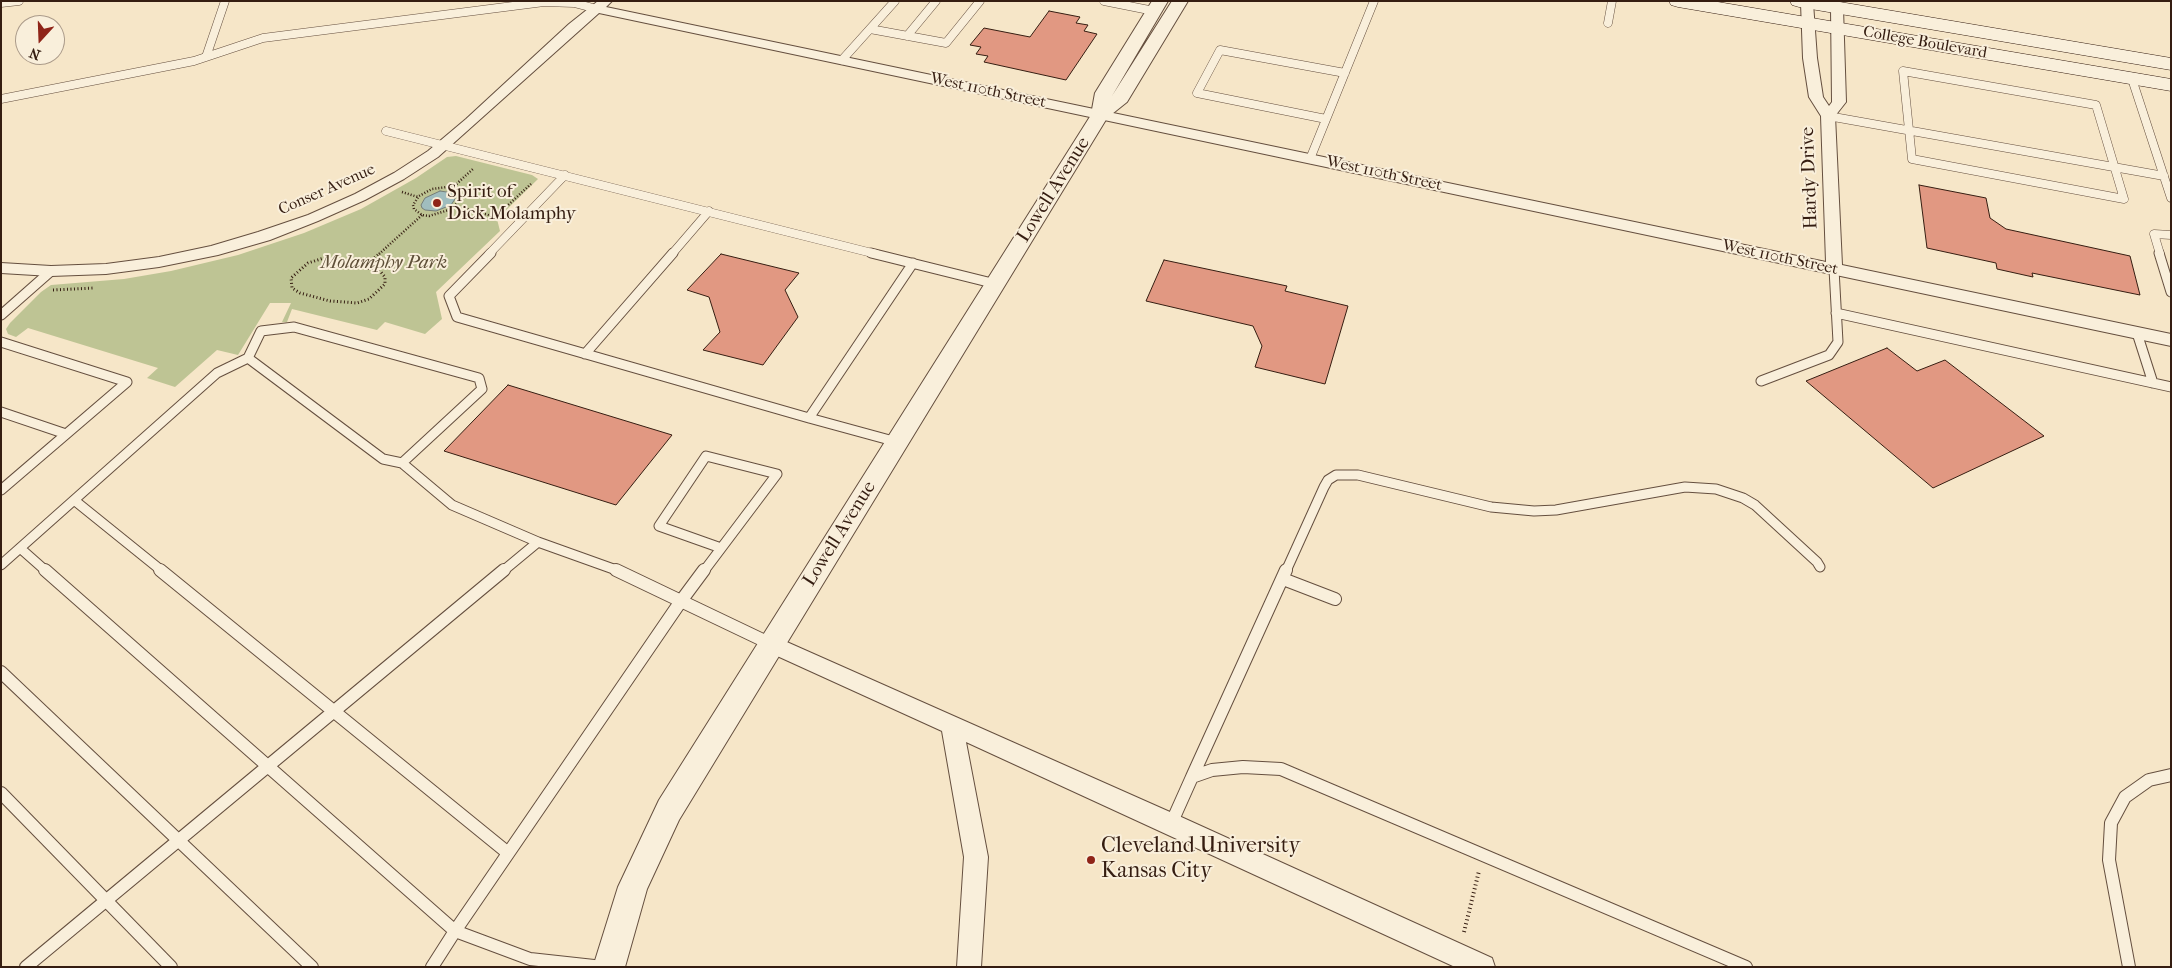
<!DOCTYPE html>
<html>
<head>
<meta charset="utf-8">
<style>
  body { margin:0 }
  #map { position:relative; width:2172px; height:968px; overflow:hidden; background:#f6e6c8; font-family:"IM FELL French Canon",serif }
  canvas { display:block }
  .frame { position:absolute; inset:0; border:2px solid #351d11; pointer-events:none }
  .north { position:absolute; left:15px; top:15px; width:50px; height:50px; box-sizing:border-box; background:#f9efdb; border:1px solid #ab9b8a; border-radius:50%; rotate:200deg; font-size:14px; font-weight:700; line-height:20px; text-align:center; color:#351d11 }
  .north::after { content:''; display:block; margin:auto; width:18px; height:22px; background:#8f2418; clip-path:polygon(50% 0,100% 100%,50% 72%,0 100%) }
</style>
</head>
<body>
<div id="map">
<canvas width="2172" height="968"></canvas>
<div class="frame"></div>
<div class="north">N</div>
</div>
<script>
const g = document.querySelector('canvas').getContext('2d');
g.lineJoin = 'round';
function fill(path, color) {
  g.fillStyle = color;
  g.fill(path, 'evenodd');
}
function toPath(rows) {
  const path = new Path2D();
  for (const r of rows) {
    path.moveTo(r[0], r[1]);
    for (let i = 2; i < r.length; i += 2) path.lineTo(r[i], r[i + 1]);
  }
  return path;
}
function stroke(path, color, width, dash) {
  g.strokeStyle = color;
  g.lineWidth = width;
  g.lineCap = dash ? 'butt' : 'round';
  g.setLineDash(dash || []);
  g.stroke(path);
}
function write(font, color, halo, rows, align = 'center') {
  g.font = font + ' "IM FELL French Canon",serif';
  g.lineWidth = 4;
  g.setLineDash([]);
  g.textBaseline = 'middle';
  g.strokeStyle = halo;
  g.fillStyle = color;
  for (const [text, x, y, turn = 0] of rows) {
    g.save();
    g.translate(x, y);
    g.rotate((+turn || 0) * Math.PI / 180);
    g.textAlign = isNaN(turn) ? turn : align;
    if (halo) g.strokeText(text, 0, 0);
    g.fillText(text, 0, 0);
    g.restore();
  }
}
fill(toPath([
  [456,156,532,175,538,179,497,219,500,231,436,292,442,319,425,334,385,322,377,330,292,309,287,322,282,322,291,303,270,303,238,355,217,350,175,387,147,378,158,368,28,328,16,337,8,334,6,329,10,323,41,292,51,285,124,279,171,271,238,255,304,233,361,209,416,178,447,157]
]), '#bec494');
const water = toPath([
  [440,191,453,193,455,199,451,205,436,211,425,210,422,208,421,205,425,198,440,191]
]);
fill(water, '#a0bdbe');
stroke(water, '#757d79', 1);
const building = toPath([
  [1049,11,1080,17,1076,23,1088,25,1084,31,1097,34,1066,80,984,62,988,56,976,54,981,47,970,45,984,28,1030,37,1049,11],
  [1919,185,1986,198,1990,218,2006,229,2130,256,2140,295,2032,273,2033,277,1997,269,1996,263,1927,248,1919,185],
  [721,254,799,273,785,290,798,317,763,365,703,350,720,332,709,297,687,290,721,254],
  [1164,260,1287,286,1285,291,1348,306,1325,384,1255,367,1262,346,1253,326,1146,301,1164,260],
  [1887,348,1917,371,1945,360,2044,436,1933,488,1806,381,1887,348],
  [508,385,672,435,616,505,444,451,508,385]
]);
fill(building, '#e19882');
stroke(building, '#351d11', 1);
const serviceFar2 = toPath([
  [1104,1,1154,11],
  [1,3,19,1],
  [1608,23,1612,1],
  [870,29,946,43,980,1],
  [907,36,936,1],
  [206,57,225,1],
  [842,60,895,1],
  [1903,71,2096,105,2124,199,1912,159,1903,71],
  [2132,79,2171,198],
  [1,99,194,61,263,38,544,2,574,3,597,9],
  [1828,116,2164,176],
  [1326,119,1197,93,1220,50,1345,73],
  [386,131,876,254],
  [1310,159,1374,1],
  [489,254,565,175],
  [672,254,709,211],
  [2160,254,2154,234,2171,235]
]);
const serviceFar1 = toPath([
  [491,253,449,296,457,317,809,418],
  [871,253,996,284],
  [2159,253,2171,292],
  [1836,313,2171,387],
  [1,315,51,271],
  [294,327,479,378,482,389,402,463,383,459,248,358,261,331,294,327],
  [2137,333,2153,383],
  [1,342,127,382,1,490],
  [585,354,673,253],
  [1761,381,1829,355,1838,342,1834,269],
  [1,412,66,434],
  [897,442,809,418,913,263],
  [402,463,452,505,538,542],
  [74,500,162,571],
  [20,548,46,571],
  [1,565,217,373,248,358],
  [503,571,538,542,619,571],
  [704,571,777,474,706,456,659,526,721,548],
  [1286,571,1324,487,1328,480,1336,475,1358,475,1491,507,1534,511,1556,510,1685,487,1716,489,1743,498,1755,505,1817,562,1820,567]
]);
const service = toPath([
  [45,570,455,931,681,601,704,570],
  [160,570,508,853],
  [616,570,771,644],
  [1283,579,1335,599],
  [1,672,312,967],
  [1192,777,1286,570],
  [1,793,171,967],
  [1171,824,1192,777,1212,770,1243,767,1281,769,1746,967],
  [26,967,504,570],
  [432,967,455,931,530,959,603,967],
  [2129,967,2109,860,2111,823,2125,797,2149,780,2171,775]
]);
const minor = toPath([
  [598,1,612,1,606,7,1826,262,1821,116,1809,97,1803,58,1801,3,1802,1,1812,1,1813,3,1817,58,1823,97,1829,106,1832,102,1831,8,1837,4,1843,8,1846,102,1835,116,1842,265,2171,334,2171,346,599,13,438,157,404,179,365,200,318,221,270,240,218,255,159,267,106,274,51,276,1,273,1,263,51,266,106,264,159,257,211,246,258,232,308,215,355,194,394,173,428,151,466,119,569,24,598,1],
  [771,635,1179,816,1492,958,1495,967,1455,967,966,742,988,857,981,967,957,967,964,857,942,731,764,650,761,644,764,638,771,635]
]);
const tertiary = toPath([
  [1152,1,1168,1,1112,96,1172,1,1188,1,1127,102,1107,118,679,820,647,889,625,967,593,967,618,887,659,800,1091,115,1095,93,1152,1]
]);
const secondary = toPath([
  [1669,1,1712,1,2171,79,2171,91,1678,7,1671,5,1669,1],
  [1790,1,1834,1,2171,58,2171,70,1799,7,1792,5,1790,1]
]);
stroke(serviceFar2, '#654f3f', 9);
stroke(serviceFar1, '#654f3f', 11);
stroke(service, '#654f3f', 14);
stroke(minor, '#654f3f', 2);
stroke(tertiary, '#654f3f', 2);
stroke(secondary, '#351d11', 1);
stroke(toPath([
  [447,187,458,191,461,195,460,200,452,209,429,216,422,215,414,209,413,205,419,196,432,189,447,187],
  [452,188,473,169],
  [402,192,418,197],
  [456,206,499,218],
  [495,217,531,184],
  [379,254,422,215]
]), '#351d11', 2.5, [1, 2]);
stroke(toPath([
  [324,258,380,271,385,277,385,284,369,299,357,303,330,301,300,293,292,288,291,278,308,263,324,258],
  [364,267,380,253],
  [53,290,94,288]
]), '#351d11', 3, [1, 2.5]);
stroke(toPath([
  [1464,932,1479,871]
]), '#351d11', 4, [1, 3]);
stroke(serviceFar2, '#f9efdb', 8);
stroke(serviceFar1, '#f9efdb', 9);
stroke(service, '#f9efdb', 12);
fill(minor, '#f9efdb');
fill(tertiary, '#f9efdb');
fill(secondary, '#f9efdb');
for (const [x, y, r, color] of [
  [437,203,5,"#8f2418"],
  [1091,860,5,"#8f2418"]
]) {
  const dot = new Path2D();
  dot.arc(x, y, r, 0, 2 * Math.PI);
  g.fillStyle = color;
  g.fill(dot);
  stroke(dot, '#f9efdb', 2);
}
write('16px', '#351d11', '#f9efdb', [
  ["College Boulevard",1925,43,10],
  ["West 110th Street",988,91,12],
  ["West 110th Street",1384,174,12],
  ["Conser Avenue",327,190,-24],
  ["West 110th Street",1780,258,12]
]);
write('19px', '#351d11', '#f9efdb', [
  ["Hardy Drive",1810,178,-92],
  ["Lowell Avenue",1054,190,-58],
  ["Lowell Avenue",840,534,-58]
]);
write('19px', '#351d11', '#f9efdb', [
  ["Spirit of",447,192],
  ["Dick Molamphy",447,214]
], 'left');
write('italic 19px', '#5e4f38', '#f9efdb', [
  ["Molamphy Park",384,263]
]);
write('22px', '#351d11', '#f9efdb', [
  ["Cleveland University",1101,847],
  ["Kansas City",1101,872]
], 'left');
</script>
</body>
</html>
